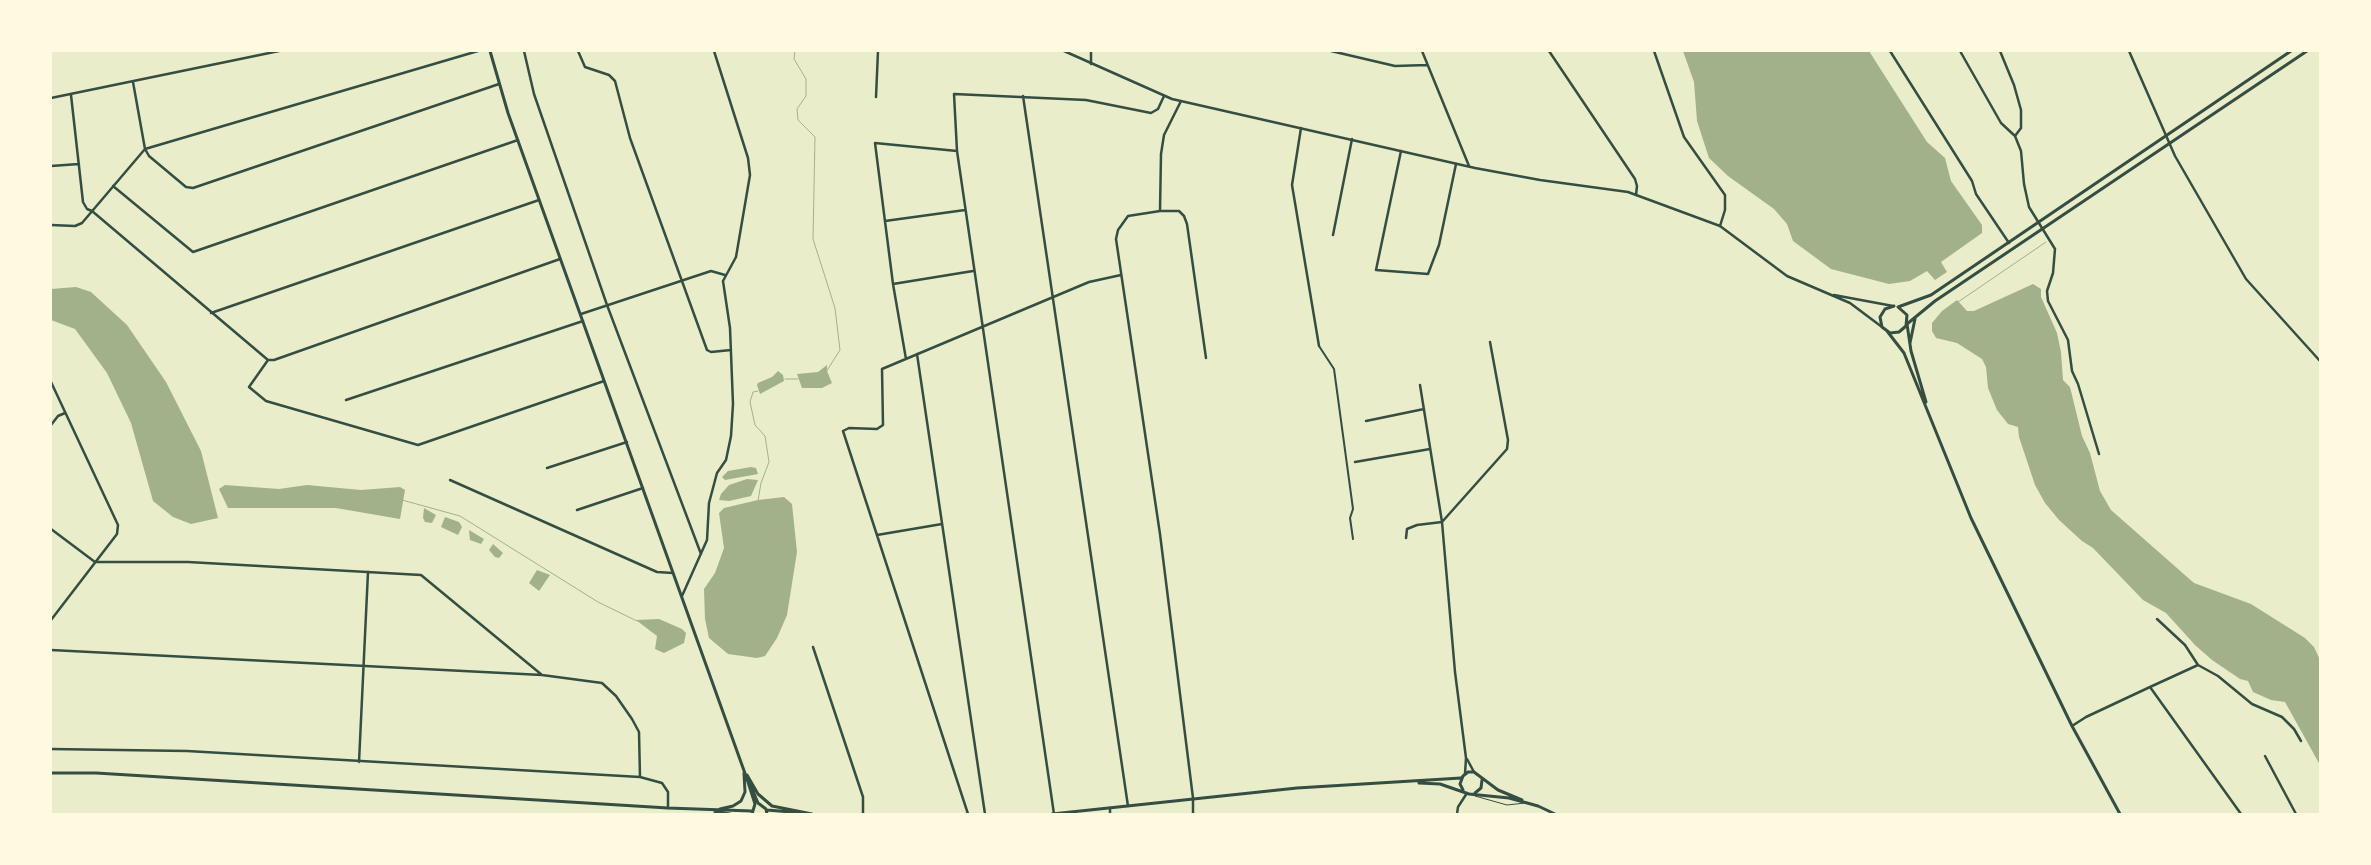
<!DOCTYPE html>
<html>
<head>
<meta charset="utf-8">
<style>
  body { margin:0 }
  #map { position:relative; width:2371px; height:865px; overflow:hidden; background:#e9edc9; font-family:"PT Sans Narrow",sans-serif }
  canvas { display:block }
  .frame { position:absolute; inset:0; border:52px solid #fefae0; pointer-events:none }
</style>
</head>
<body>
<div id="map">
<canvas width="2371" height="865"></canvas>
<div class="frame"></div>
</div>
<script>
const g = document.querySelector('canvas').getContext('2d');
g.lineJoin = 'round';
function fill(path, color) {
  g.fillStyle = color;
  g.fill(path, 'evenodd');
}
function toPath(rows) {
  const path = new Path2D();
  for (const r of rows) {
    path.moveTo(r[0], r[1]);
    for (let i = 2; i < r.length; i += 2) path.lineTo(r[i], r[i + 1]);
  }
  return path;
}
function stroke(path, color, width, dash) {
  g.strokeStyle = color;
  g.lineWidth = width;
  g.lineCap = dash ? 'butt' : 'round';
  g.setLineDash(dash || []);
  g.stroke(path);
}
fill(toPath([
  [1683,51,1869,51,1927,142,1945,158,1951,181,1982,225,1982,233,1941,262,1947,272,1935,280,1927,271,1910,281,1889,284,1831,269,1793,241,1787,224,1774,209,1728,176,1709,158,1697,121,1694,82],
  [2033,284,2041,289,2041,297,2057,333,2061,352,2063,380,2070,387,2082,436,2090,453,2100,491,2111,510,2194,583,2251,604,2305,638,2314,647,2320,660,2320,765,2285,702,2271,700,2253,692,2248,681,2240,679,2212,660,2195,645,2166,613,2143,600,2093,548,2082,541,2059,520,2045,503,2035,485,2019,437,2018,427,2008,424,1997,410,1988,388,1986,367,1982,359,1957,343,1936,338,1932,331,1932,323,1942,311,1957,300,1967,311,1974,311],
  [76,287,91,292,127,325,166,382,201,451,218,518,191,524,173,517,153,501,131,423,107,373,75,329,51,320,51,289],
  [827,365,827,371,832,383,822,388,802,388,797,374,818,372],
  [778,371,783,375,784,381,760,394,757,385,758,383,772,377],
  [751,467,756,468,758,474,725,480,722,477,728,471],
  [747,479,758,480,751,496,729,501,719,500,721,494,729,485],
  [225,485,279,489,307,485,361,490,400,487,405,490,400,519,336,508,228,508,219,489],
  [784,497,792,504,797,552,787,615,777,638,765,656,757,658,728,654,709,638,705,619,704,589,715,573,724,548,719,513,724,508,758,500],
  [424,508,436,515,432,523,425,522,423,518],
  [445,517,459,522,462,527,458,535,441,527],
  [469,530,484,539,481,544,470,540],
  [493,544,503,553,499,558,495,557,489,550],
  [537,570,550,575,539,591,529,583],
  [659,619,682,629,686,633,684,643,664,653,655,649,657,636,636,620]
]), '#a3b18a');
stroke(toPath([
  [795,51,794,59,806,79,806,96,797,109,798,120,815,137,813,239,835,308,840,350,826,372],
  [1958,302,2046,242],
  [785,379,798,379],
  [402,500,460,516,598,602,637,621],
  [758,501,761,483,769,462,765,436,755,425,750,402,753,392,758,391]
]), '#a3b18a', 1);
stroke(toPath([
  [1475,796,1507,805,1525,803]
]), '#344e41', 1);
stroke(toPath([
  [1319,346,1334,369,1353,509,1350,518,1353,539]
]), '#344e41', 2);
stroke(toPath([
  [524,51,534,94,607,305,701,554],
  [578,51,585,67,609,75,615,81,630,138,707,350,711,352,731,350],
  [1331,51,1395,66,1427,65],
  [1422,51,1469,166],
  [1549,51,1635,179,1637,186,1636,195],
  [1654,51,1684,137,1725,195,1725,210,1720,226],
  [1890,51,1972,181,1976,194,2009,243],
  [1960,51,2001,123,2015,136],
  [2000,51,2014,85,2021,110,2021,128,2015,136,2021,151,2024,184,2029,207,2055,249,2053,273,2047,291,2048,301,2068,340,2072,371,2078,384,2099,454],
  [1091,64,1091,51],
  [133,82,145,149,149,156,186,187,193,188,499,84],
  [71,95,83,202,87,209,92,211,268,360,274,360,560,259],
  [1023,96,1128,806],
  [876,97,878,51],
  [51,98,279,51],
  [1181,101,1164,135,1161,154,1160,211,1128,216,1118,230,1116,239,1160,534,1193,798,1193,814],
  [1301,128,1292,185,1319,346],
  [1401,151,1376,270,1428,274,1439,245,1456,164],
  [51,166,79,164],
  [113,186,193,252,518,140],
  [1160,211,1179,211,1184,216,1187,224,1206,358],
  [885,221,965,210],
  [51,225,75,226,82,223,145,149,478,51],
  [1333,235,1352,139],
  [893,284,973,271],
  [211,313,539,200],
  [581,314,711,271,725,275],
  [917,354,985,814],
  [906,359,893,284,875,143,957,151],
  [268,360,249,387,266,401,418,445,604,381],
  [51,382,118,525,117,534,51,620],
  [1420,385,1442,522,1455,672,1466,758,1465,774],
  [346,400,583,321],
  [1366,421,1424,409],
  [51,425,58,416,65,413],
  [1355,462,1430,449],
  [547,468,627,442],
  [450,480,657,572,673,573],
  [577,510,643,488],
  [51,529,95,562],
  [877,535,942,524],
  [1406,538,1407,529,1417,525,1442,522,1507,449,1508,440,1490,342],
  [95,562,188,562,421,575,542,675],
  [682,596,707,540,709,503,717,473,726,460,731,436,733,404,730,328,723,281,736,257,750,175,748,158,714,51],
  [2157,619,2185,645,2198,665],
  [813,647,863,797,863,814],
  [51,650,542,675,602,683,616,696,632,719,639,732,640,777,662,783,668,792,668,808],
  [2150,687,2198,665,2218,676,2252,704,2282,717,2294,729,2301,741],
  [2072,726,2086,717,2150,687,2241,814],
  [51,749,187,751,640,777],
  [2265,756,2296,814],
  [1467,759,1474,772],
  [359,762,368,572],
  [1110,808,1110,814],
  [968,814,843,431,849,428,877,429,883,425,882,369,1089,282,1121,275],
  [1054,814,957,151,954,94,1086,100,1151,113,1158,109,1164,96],
  [1457,814,1458,807,1467,793]
]), '#344e41', 2.5);
stroke(toPath([
  [1064,51,1172,99,1475,168,1540,180,1628,192,1720,226,1787,276,1850,303,1882,327],
  [2129,51,2175,156,2246,279,2320,361],
  [1834,295,1893,306]
]), '#344e41', 2.5);
stroke(toPath([
  [490,51,508,113,747,779,755,804,752,814],
  [1894,306,1885,309,1880,317,1882,327,1890,333,1899,332,1906,326,1907,315,1898,307],
  [1898,307,1931,295,2291,51],
  [1907,324,1935,301,2307,51],
  [1907,324,1911,351,1926,402],
  [1887,331,1904,353,1971,518,2072,726,2120,814],
  [1910,343,1915,319],
  [51,773,96,773,668,808,752,811],
  [747,775,758,794,772,806,812,814],
  [1419,783,1440,784,1469,794,1509,798,1538,806],
  [750,784,758,803,766,809,767,814],
  [1463,790,1460,784,1463,776,1468,772,1474,772,1498,790,1522,800],
  [1475,793,1481,788,1482,780],
  [1538,806,1555,814],
  [720,809,733,806,741,801,745,792,744,773],
  [767,810,803,813],
  [715,812,730,814],
  [1052,814,1297,788,1461,778]
]), '#344e41', 3);
</script>
</body>
</html>
